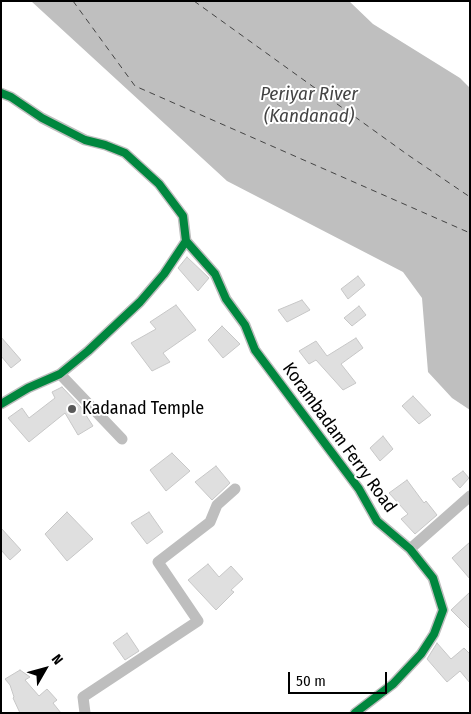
<!DOCTYPE html>
<html>
<head>
<meta charset="utf-8">
<style>
  body { margin:0 }
  #map { position:relative; width:471px; height:714px; overflow:hidden; background:#fff; font-family:"Fira Sans Condensed",sans-serif }
  canvas { display:block }
  .frame { position:absolute; inset:0; border:2px solid #000; pointer-events:none }
  .north { position:absolute; left:20px; top:644px; width:50px; height:50px; -webkit-text-stroke:4px #fff; paint-order:stroke; rotate:52deg; font-size:14px; font-weight:700; line-height:20px; text-align:center; color:#000 }
  .north::after { content:''; display:block; margin:auto; width:18px; height:22px; background:#000; clip-path:polygon(50% 0,100% 100%,50% 72%,0 100%) }
  .scale { position:absolute; left:288px; top:672px; width:99px; height:22px; box-sizing:border-box; border:2px solid #000; border-top:0; padding-left:6px; font-size:15px; line-height:18px; white-space:nowrap; color:#000; -webkit-text-stroke:4px #fff; paint-order:stroke }
</style>
</head>
<body>
<div id="map">
<canvas width="471" height="714"></canvas>
<div class="frame"></div>
<div class="north">N</div>
<div class="scale">50 m</div>
</div>
<script>
const g = document.querySelector('canvas').getContext('2d');
g.lineJoin = 'round';
function fill(path, color) {
  g.fillStyle = color;
  g.fill(path, 'evenodd');
}
function toPath(rows) {
  const path = new Path2D();
  for (const r of rows) {
    path.moveTo(r[0], r[1]);
    for (let i = 2; i < r.length; i += 2) path.lineTo(r[i], r[i + 1]);
  }
  return path;
}
function stroke(path, color, width, dash) {
  g.strokeStyle = color;
  g.lineWidth = width;
  g.lineCap = dash ? 'butt' : 'round';
  g.setLineDash(dash || []);
  g.stroke(path);
}
function write(font, color, halo, rows, align = 'center') {
  g.font = font + ' "Fira Sans Condensed",sans-serif';
  g.lineWidth = 4;
  g.setLineDash([]);
  g.textBaseline = 'middle';
  g.strokeStyle = halo;
  g.fillStyle = color;
  for (const [text, x, y, turn = 0] of rows) {
    g.save();
    g.translate(x, y);
    g.rotate((+turn || 0) * Math.PI / 180);
    g.textAlign = isNaN(turn) ? turn : align;
    if (halo) g.strokeText(text, 0, 0);
    g.fillText(text, 0, 0);
    g.restore();
  }
}
fill(toPath([
  [31,1,349,1,373,24,460,78,470,88,470,410,452,398,428,372,422,298,403,272,227,181]
]), '#bfbfbf');
stroke(toPath([
  [73,1,135,86,470,233],
  [194,1,408,155,470,197]
]), '#444', 1, [6, 5]);
const building = toPath([
  [187,257,209,278,198,291,178,268,187,257],
  [358,276,365,285,348,299,341,289,358,276],
  [302,300,310,310,287,322,278,310,302,300],
  [176,305,196,330,163,353,170,362,152,371,131,343,156,329,150,322,176,305],
  [359,306,366,315,352,326,344,318,359,306],
  [222,326,240,344,223,358,208,340,222,326],
  [1,337,21,360,11,368,1,356,1,337],
  [356,338,363,348,341,364,356,383,343,390,316,360,309,364,299,351,316,341,327,356,356,338],
  [62,387,80,406,93,426,78,435,65,413,29,442,8,418,22,408,29,418,55,398,52,392,62,387],
  [413,396,431,415,419,424,402,406,413,396],
  [383,436,393,449,380,461,370,448,383,436],
  [172,453,190,471,166,491,150,470,172,453],
  [216,466,230,483,212,500,195,482,216,466],
  [463,471,469,478,460,488,452,479,463,471],
  [407,480,424,503,426,501,437,515,415,534,401,519,408,514,389,493,407,480],
  [67,512,93,539,67,561,45,534,67,512],
  [149,512,163,532,147,544,131,523,149,512],
  [1,528,21,550,10,560,1,550,1,528],
  [470,542,470,579,452,558,470,542],
  [208,564,219,577,231,566,243,579,231,590,234,592,216,610,188,580,208,564],
  [470,592,470,629,451,610,470,592],
  [127,633,139,651,125,660,113,643,127,633],
  [437,643,451,659,464,648,470,654,470,683,460,671,447,682,427,659,437,643],
  [20,670,30,677,25,680,39,696,47,689,57,700,53,703,61,713,20,713,13,698,14,697,10,685,5,679,20,670]
]);
fill(building, '#dfdfdf');
stroke(building, '#c7c7c7', 1);
stroke(toPath([
  [1,93,11,97,42,118,85,140,105,145,125,153,159,184,183,216,186,241,164,274,140,302,88,351,60,374,28,388,1,404],
  [186,241,215,274,226,299,245,325,255,350,359,489,377,521,410,549,433,578,443,610,434,634,421,654,393,684,355,713],
  [60,374,122,439],
  [410,549,470,496],
  [85,713,83,697,198,621,158,562,210,522,217,505,235,489]
]), '#bebebe', 11);
stroke(toPath([
  [1,93,11,97,42,118,85,140,105,145,125,153,159,184,183,216,186,241,164,274,140,302,88,351,60,374,28,388,1,404],
  [186,241,215,274,226,299,245,325,255,350,359,489,377,521,410,549,433,578,443,610,434,634,421,654,393,684,355,713]
]), '#00873e', 8);
for (const [x, y, r, color] of [
  [72,409,5,"#595959"]
]) {
  const dot = new Path2D();
  dot.arc(x, y, r, 0, 2 * Math.PI);
  g.fillStyle = color;
  g.fill(dot);
  stroke(dot, '#fff', 2);
}
write('18px', '#000', '#fff', [
  ["Kadanad Temple",82,409]
], 'left');
write('18px', '#000', '#fff', [
  ["Korambadam Ferry Road",339,438,54]
]);
write('italic 19px', '#444', '#fff', [
  ["Periyar River",309,95],
  ["(Kandanad)",309,117]
]);
</script>
</body>
</html>
